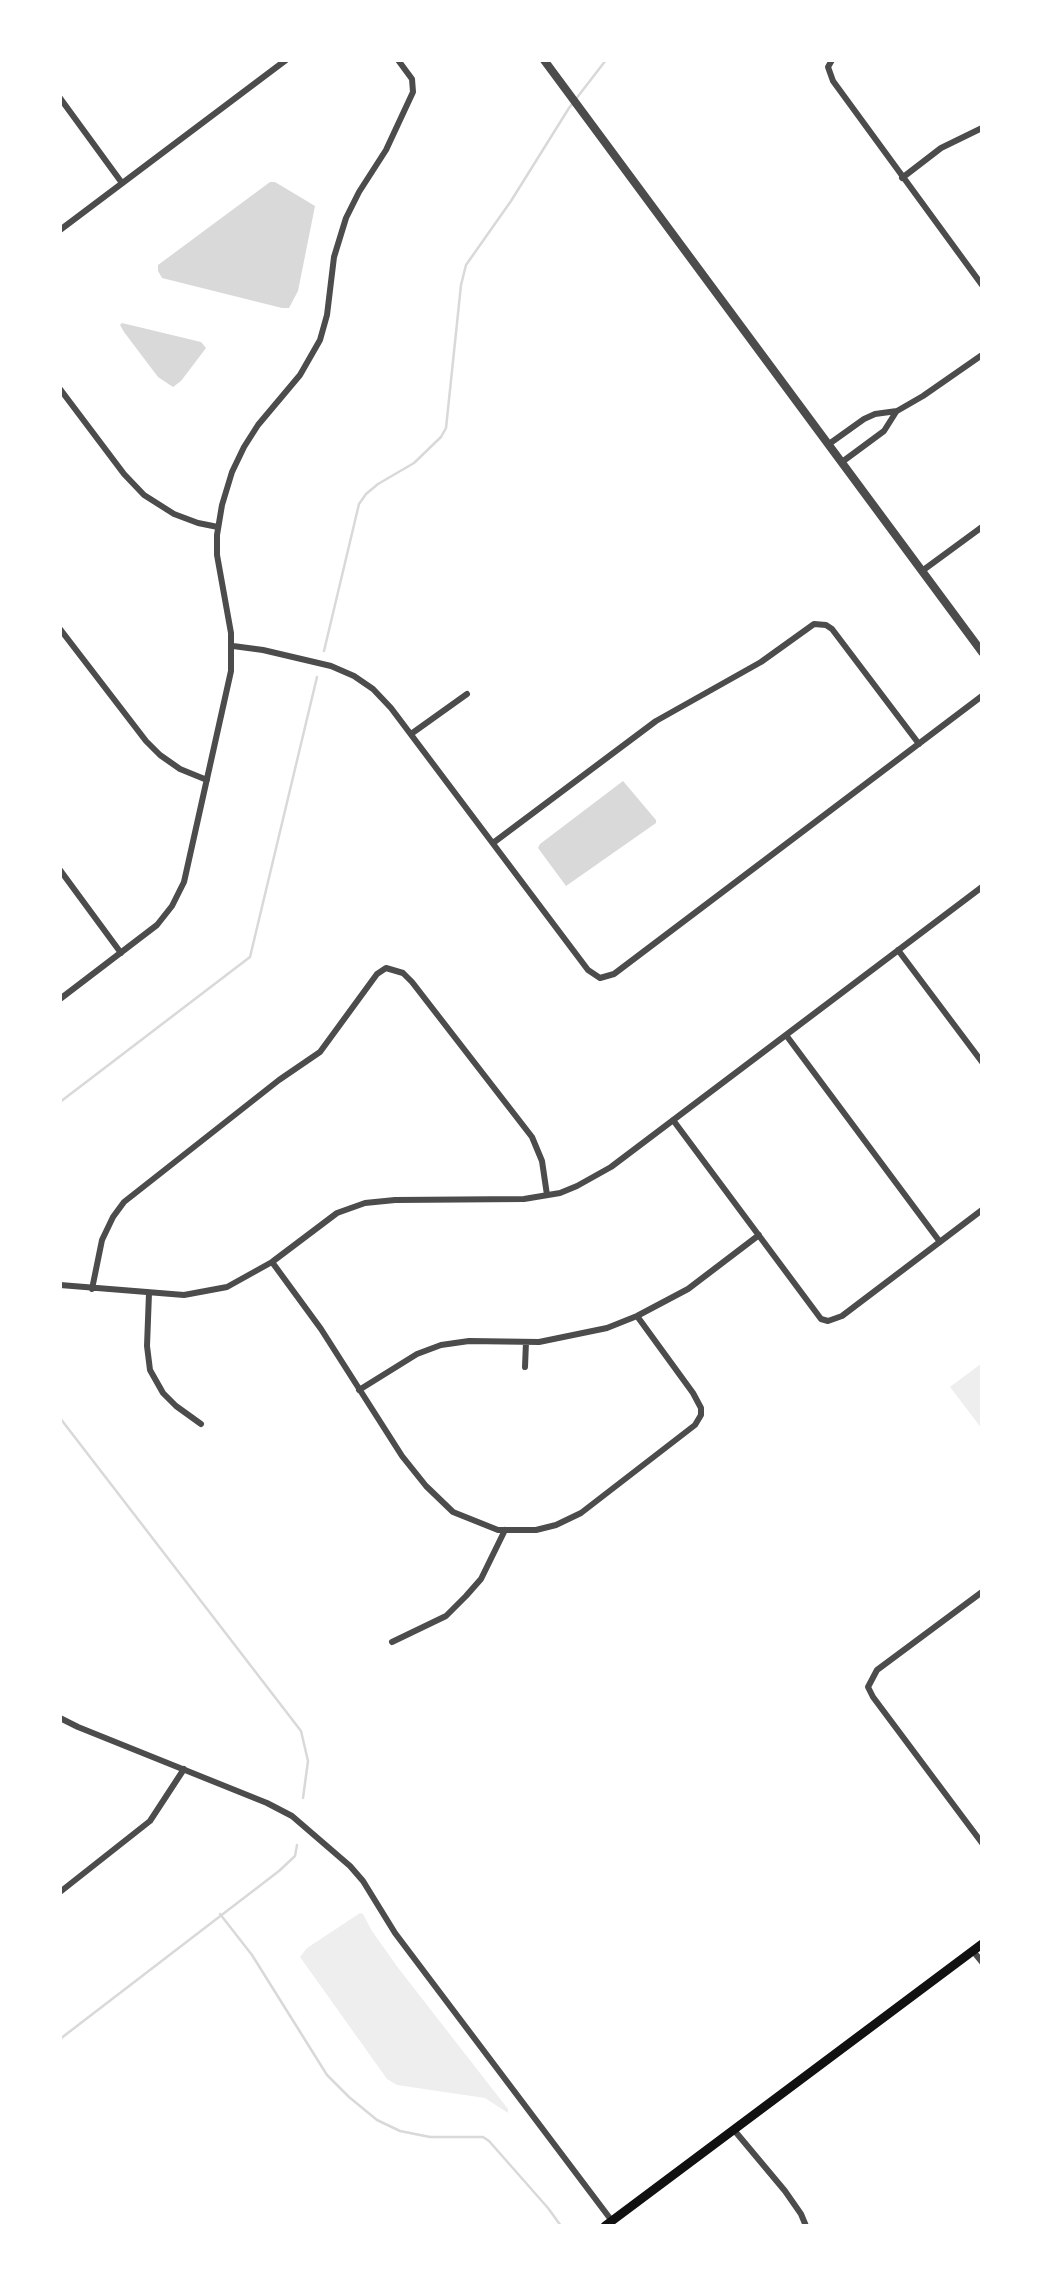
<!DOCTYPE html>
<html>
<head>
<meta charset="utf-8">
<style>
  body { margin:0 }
  #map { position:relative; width:1042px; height:2286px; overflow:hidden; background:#fff; font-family:Quicksand,sans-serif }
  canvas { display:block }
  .frame { position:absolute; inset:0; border:62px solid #fff; pointer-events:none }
</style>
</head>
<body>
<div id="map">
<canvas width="1042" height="2286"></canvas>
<div class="frame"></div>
</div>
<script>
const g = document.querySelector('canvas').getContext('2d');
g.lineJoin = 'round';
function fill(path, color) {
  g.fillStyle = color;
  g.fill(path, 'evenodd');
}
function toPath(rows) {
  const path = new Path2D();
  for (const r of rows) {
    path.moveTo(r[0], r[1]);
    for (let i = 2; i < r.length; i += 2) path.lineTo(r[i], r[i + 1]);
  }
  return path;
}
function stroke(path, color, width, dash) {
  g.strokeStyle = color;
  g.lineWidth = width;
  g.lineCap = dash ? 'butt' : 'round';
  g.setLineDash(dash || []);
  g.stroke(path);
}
fill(toPath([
  [982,1363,982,1429,950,1387],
  [360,1913,363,1914,372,1931,399,1969,508,2109,508,2113,485,2098,397,2085,387,2079,300,1957,307,1948]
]), '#eee');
fill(toPath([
  [270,182,275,182,315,206,298,291,289,308,282,308,162,278,158,271,158,265],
  [122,323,201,342,206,348,181,381,173,387,158,377,124,332,120,325],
  [623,781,656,820,656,823,566,886,538,848,540,844]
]), '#d9d9d9');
stroke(toPath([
  [324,651,359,504,366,494,378,484,414,463,441,437,446,428,461,285,466,265,511,201,569,108,606,60],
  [60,1102,250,957,317,677],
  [60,1418,301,1731,308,1761,303,1798],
  [220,1914,252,1955,327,2075,349,2097,377,2120,400,2131,430,2137,483,2137,489,2141,548,2208,561,2226],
  [60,2039,279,1871,295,1856,297,1845]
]), '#d9d9d9', 2.5);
stroke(toPath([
  [832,60,828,67,833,81,982,285],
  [60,98,122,183],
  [902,178,941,148,982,128],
  [60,230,286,60],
  [60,389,124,474,144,495,174,514,198,523,218,527],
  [829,444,864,419,875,414,897,411,923,396,982,355],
  [842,462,884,431,896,412],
  [922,571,982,527],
  [60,629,146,741,160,755,180,769,207,780],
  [233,646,263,650,331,666,354,676,373,689,391,708,588,970,600,978,614,974,982,696],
  [411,734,467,694],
  [493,843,656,721,761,662,814,624,826,625,832,629,919,744],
  [60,870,121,953],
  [898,950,982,1062],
  [60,999,157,925,172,906,184,882,231,671,231,633,217,555,217,535,222,505,232,472,244,447,258,425,300,375,320,340,327,315,334,257,346,218,359,192,386,150,413,92,412,79,398,60],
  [786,1035,940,1242],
  [673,1120,821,1319,828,1321,842,1316,982,1210],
  [272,1262,321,1329,402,1456,426,1486,453,1512,498,1530,536,1530,556,1525,581,1513,695,1425,701,1415,701,1408,693,1393,637,1316],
  [60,1285,184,1295,227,1287,272,1262,337,1213,365,1203,395,1200,524,1199,560,1193,577,1186,611,1167,982,887],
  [92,1289,102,1240,113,1217,124,1202,279,1080,320,1052,377,974,386,968,403,973,412,982,532,1137,542,1161,547,1195],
  [149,1293,147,1346,150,1370,163,1393,176,1406,201,1424],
  [525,1367,526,1342],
  [359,1390,417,1354,441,1345,469,1341,539,1342,607,1328,637,1316,688,1289,759,1235],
  [982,1592,877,1670,868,1687,873,1697,982,1843],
  [392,1642,446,1616,466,1596,481,1579,505,1530],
  [60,1718,78,1727,267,1803,292,1816,350,1866,363,1881,395,1933,612,2221],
  [60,1892,150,1821,184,1769],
  [973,1951,982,1962],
  [734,2130,785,2191,801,2214,806,2226]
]), '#4c4c4c', 6);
stroke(toPath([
  [544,60,982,652]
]), '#4c4c4c', 8);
stroke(toPath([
  [605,2226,982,1944]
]), '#111', 9);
</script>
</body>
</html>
